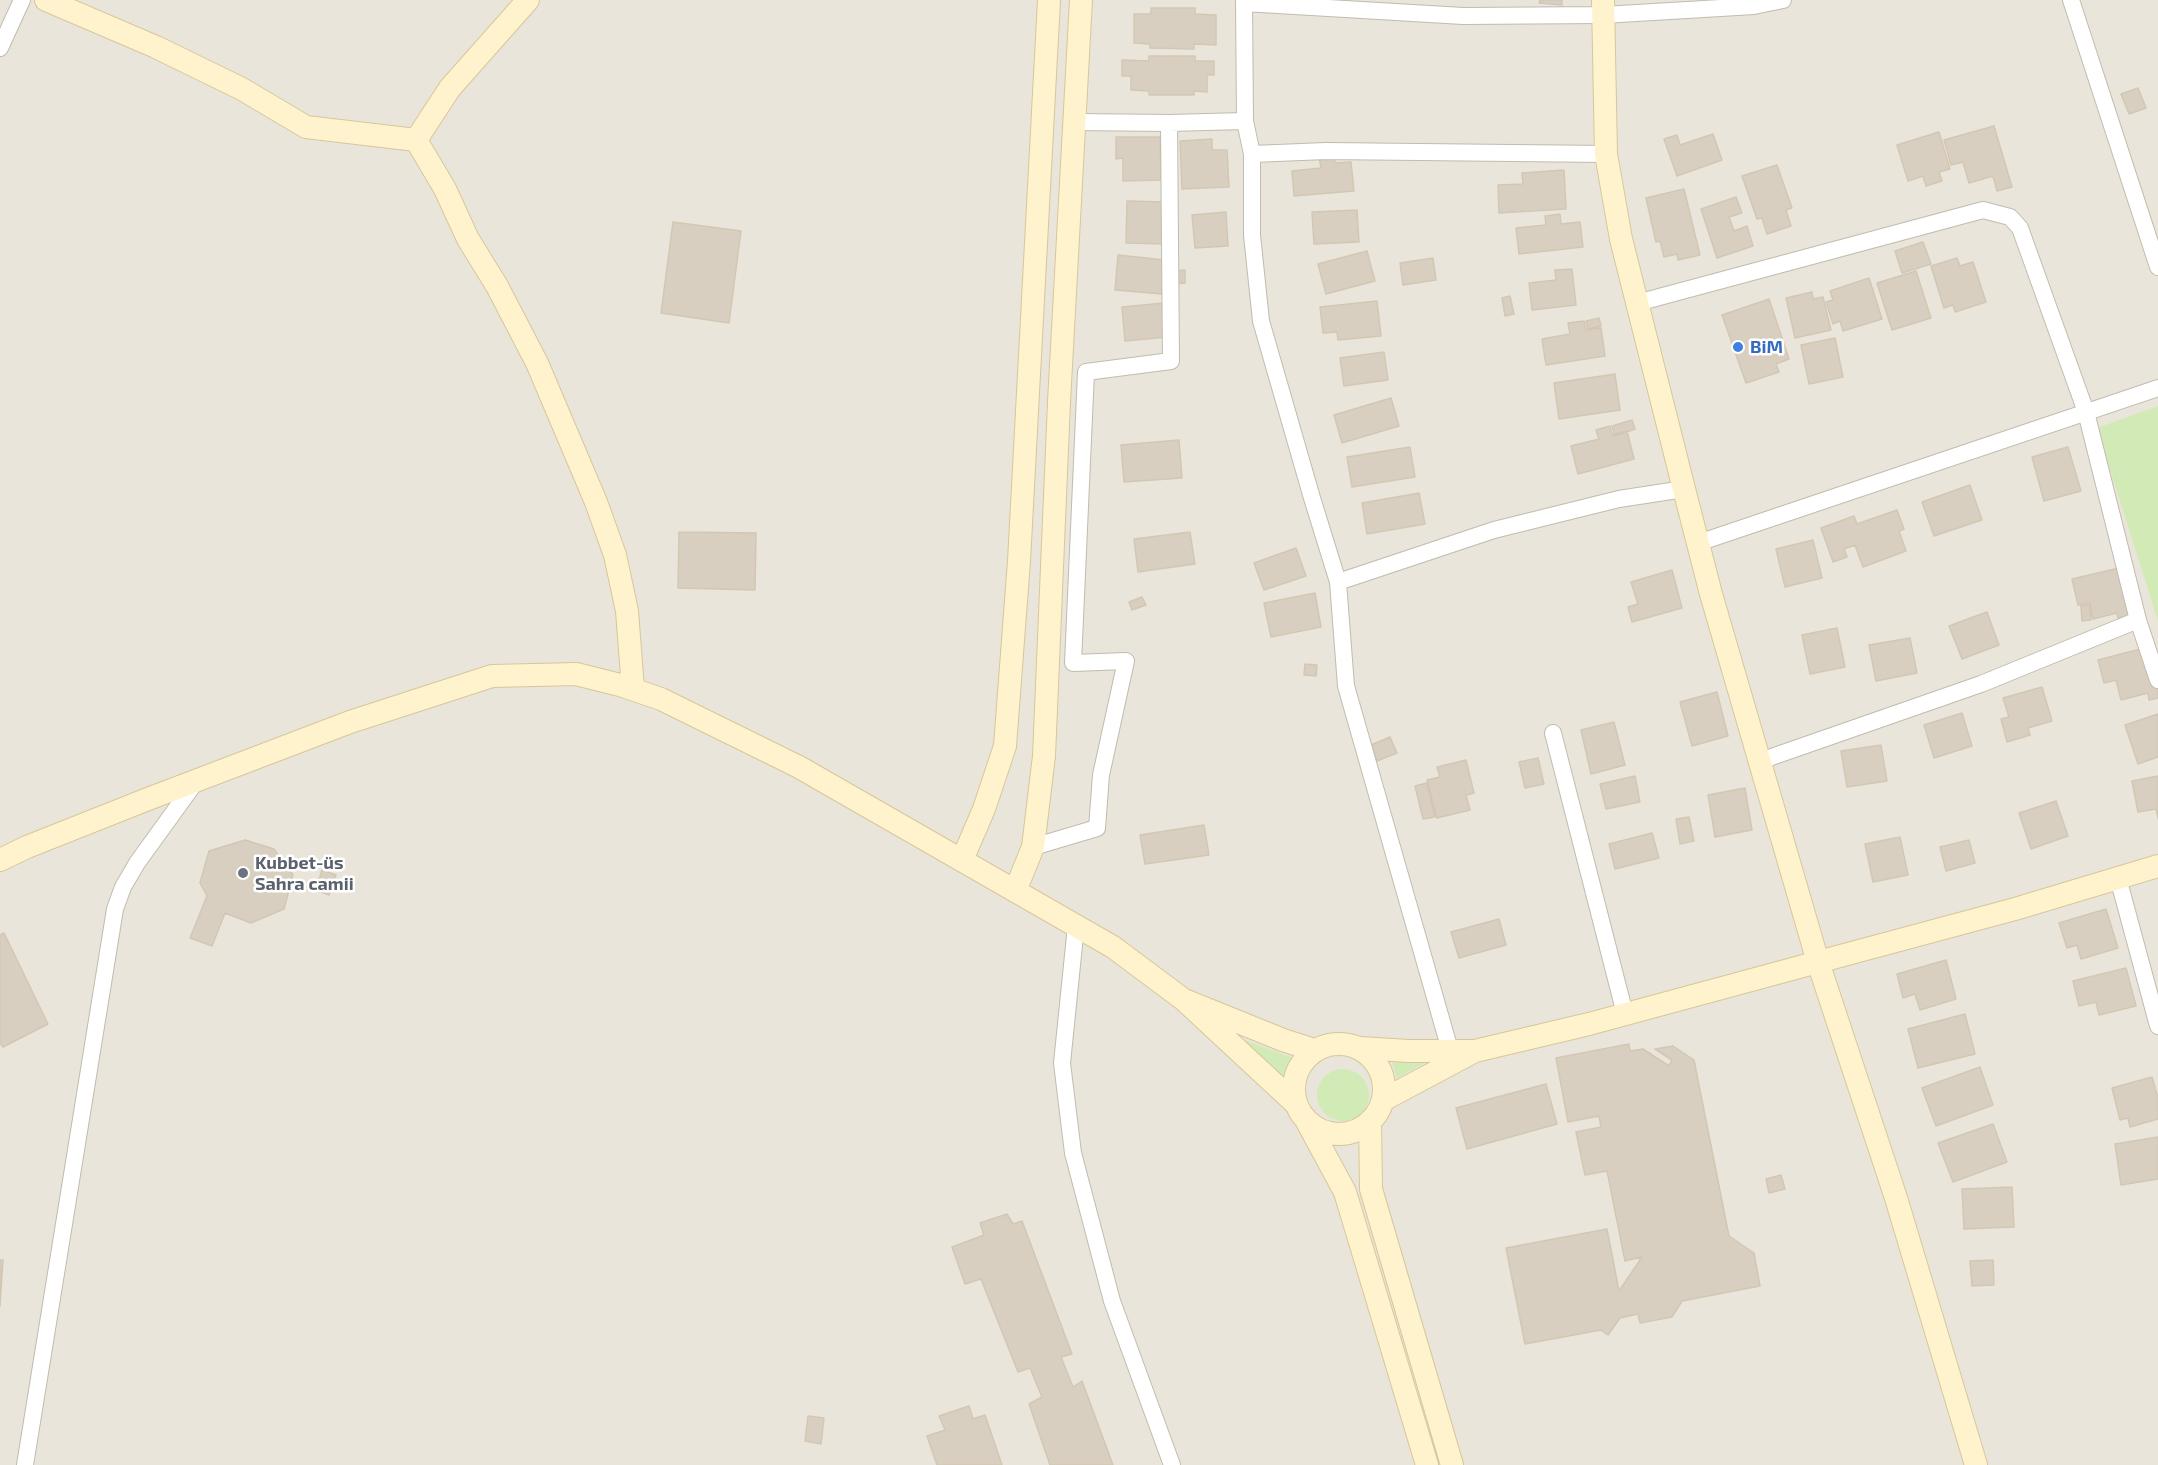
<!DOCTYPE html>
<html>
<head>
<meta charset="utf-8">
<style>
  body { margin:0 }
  canvas { display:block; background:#f6f3ec }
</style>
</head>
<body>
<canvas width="2158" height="1465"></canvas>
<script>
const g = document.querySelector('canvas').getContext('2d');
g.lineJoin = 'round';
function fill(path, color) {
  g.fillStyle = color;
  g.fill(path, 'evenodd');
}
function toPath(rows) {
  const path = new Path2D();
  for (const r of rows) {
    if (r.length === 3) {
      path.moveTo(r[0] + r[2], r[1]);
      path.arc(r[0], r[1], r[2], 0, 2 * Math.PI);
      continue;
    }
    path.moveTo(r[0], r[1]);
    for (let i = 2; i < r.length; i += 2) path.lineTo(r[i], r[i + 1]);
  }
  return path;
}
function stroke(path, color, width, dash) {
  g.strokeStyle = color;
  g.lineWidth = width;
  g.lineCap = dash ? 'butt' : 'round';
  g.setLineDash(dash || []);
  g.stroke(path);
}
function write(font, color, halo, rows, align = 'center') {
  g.font = font + ' "Exo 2",sans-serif';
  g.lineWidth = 5;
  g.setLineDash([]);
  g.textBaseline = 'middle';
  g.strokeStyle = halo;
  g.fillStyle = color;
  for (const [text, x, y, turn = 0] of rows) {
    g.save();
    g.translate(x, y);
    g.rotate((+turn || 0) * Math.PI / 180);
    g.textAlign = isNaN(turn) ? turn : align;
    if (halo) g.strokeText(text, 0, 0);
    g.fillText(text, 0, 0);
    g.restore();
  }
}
fill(toPath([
  [0,0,2158,0,2158,1465,0,1465]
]), '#eae5da');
fill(toPath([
  [2158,406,2158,621,2097,428],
  [1236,1037,1293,1058,1285,1077],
  [1436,1057,1397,1078,1392,1063],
  [1343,1095,26]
]), '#d2eab5');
const building = toPath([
  [1540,0,1562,0,1562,5,1539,3,1540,0],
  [1151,8,1195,8,1195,14,1216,15,1216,45,1194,44,1194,49,1150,48,1150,44,1134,43,1134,14,1151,14,1151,8],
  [1149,56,1195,56,1195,61,1214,61,1214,75,1207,75,1207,92,1194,91,1194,95,1149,95,1149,91,1131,90,1131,76,1122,76,1122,60,1149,61,1149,56],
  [2138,88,2146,108,2129,114,2121,94,2138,88],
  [1994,126,2012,187,1997,191,1993,176,1969,183,1963,162,1951,165,1944,140,1994,126],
  [1939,132,1950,169,1939,172,1942,181,1926,186,1923,176,1908,181,1897,145,1939,132],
  [1713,134,1722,160,1677,176,1664,139,1677,135,1680,145,1713,134],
  [1116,137,1160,137,1161,180,1123,181,1123,158,1116,159,1116,137],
  [1212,139,1212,150,1227,150,1229,187,1182,189,1180,141,1212,139],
  [1334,155,1335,163,1351,162,1354,191,1294,196,1292,171,1321,168,1319,157,1334,155],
  [1777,165,1792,208,1786,210,1791,226,1767,234,1762,218,1757,219,1742,176,1777,165],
  [1564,170,1566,209,1499,213,1498,185,1523,184,1522,173,1564,170],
  [1684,189,1700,255,1678,260,1677,254,1664,257,1660,241,1656,242,1646,198,1684,189],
  [1736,197,1742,213,1729,217,1734,231,1747,226,1753,246,1717,258,1701,209,1736,197],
  [1127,201,1165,202,1164,244,1126,243,1127,201],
  [1357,210,1359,242,1314,244,1312,212,1357,210],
  [1226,212,1228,246,1195,248,1192,215,1226,212],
  [1560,214,1561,224,1580,222,1583,247,1519,254,1516,228,1546,225,1545,216,1560,214],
  [673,222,741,231,729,323,661,313,673,222],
  [1923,242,1931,264,1902,273,1895,251,1923,242],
  [1367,251,1375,281,1326,294,1318,264,1367,251],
  [1118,255,1165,260,1162,294,1115,290,1118,255],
  [1433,258,1436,280,1403,285,1400,263,1433,258],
  [1957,258,1960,266,1973,262,1986,302,1955,312,1953,305,1944,308,1931,266,1957,258],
  [1572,269,1576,305,1532,310,1529,283,1556,280,1555,270,1572,269],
  [1185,270,1185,283,1174,284,1173,271,1185,270],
  [1916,271,1931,318,1892,330,1877,283,1916,271],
  [1869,278,1882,319,1843,331,1840,321,1833,324,1826,302,1833,300,1830,291,1869,278],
  [1812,292,1813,299,1823,297,1831,330,1795,338,1786,298,1812,292],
  [1510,296,1514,314,1505,316,1502,298,1510,296],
  [1769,299,1789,359,1776,364,1779,372,1746,383,1722,315,1769,299],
  [1377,301,1381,336,1338,340,1337,332,1323,333,1320,307,1377,301],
  [1164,303,1168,337,1125,341,1122,307,1164,303],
  [1599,318,1601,326,1588,329,1586,321,1599,318],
  [1584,321,1586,330,1601,328,1605,356,1546,365,1542,339,1570,334,1568,323,1584,321],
  [1835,338,1843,377,1809,384,1801,345,1835,338],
  [1384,352,1388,380,1344,386,1340,358,1384,352],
  [1615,374,1620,410,1559,419,1554,383,1615,374],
  [1391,398,1399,426,1342,443,1334,415,1391,398],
  [1632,420,1635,429,1615,436,1612,426,1632,420],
  [1610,426,1612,435,1627,431,1634,459,1578,474,1571,446,1599,439,1596,430,1610,426],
  [1179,440,1182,478,1124,482,1121,445,1179,440],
  [1410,447,1415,477,1352,487,1347,457,1410,447],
  [2068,447,2081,491,2044,501,2032,457,2068,447],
  [1970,485,1982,520,1934,536,1922,502,1970,485],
  [1419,493,1425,524,1367,534,1362,503,1419,493],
  [1897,510,1904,529,1899,531,1906,551,1863,567,1855,545,1844,549,1847,557,1833,562,1821,528,1854,516,1857,524,1897,510],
  [679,532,756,533,755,590,678,588,679,532],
  [1190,532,1195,564,1138,572,1134,539,1190,532],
  [1813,540,1822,578,1785,587,1776,549,1813,540],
  [1296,548,1306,576,1264,590,1254,563,1296,548],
  [2119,568,2130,615,2118,618,2117,613,2093,619,2090,603,2078,605,2072,579,2119,568],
  [1672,570,1682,608,1632,622,1628,607,1638,604,1631,582,1672,570],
  [1315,593,1321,627,1271,637,1264,603,1315,593],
  [1142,597,1146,605,1132,610,1129,602,1142,597],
  [2090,605,2091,620,2082,621,2081,606,2090,605],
  [1987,612,1999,645,1962,659,1949,626,1987,612],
  [1837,628,1845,667,1810,674,1802,635,1837,628],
  [1910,638,1917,673,1876,681,1869,645,1910,638],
  [2144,648,2158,685,2158,698,2149,700,2148,693,2121,700,2116,680,2104,683,2098,660,2144,648],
  [1305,664,1317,665,1316,676,1304,675,1305,664],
  [2042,687,2052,721,2028,728,2030,735,2007,742,2001,719,2009,717,2003,698,2042,687],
  [1717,692,1728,736,1692,746,1680,702,1717,692],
  [1962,713,1972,746,1934,758,1924,725,1962,713],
  [2158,714,2158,757,2138,764,2125,725,2158,714],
  [1614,722,1625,765,1591,774,1581,730,1614,722],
  [1390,737,1397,753,1377,761,1371,745,1390,737],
  [1881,745,1887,781,1847,787,1841,751,1881,745],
  [1538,758,1544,784,1525,788,1519,762,1538,758],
  [1466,760,1474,793,1466,795,1470,810,1437,818,1427,780,1440,777,1437,767,1466,760],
  [1635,776,1640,802,1606,809,1600,784,1635,776],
  [2158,776,2158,818,2156,809,2138,812,2132,781,2158,776],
  [1427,783,1435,817,1423,819,1415,786,1427,783],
  [1745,788,1752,830,1715,837,1708,795,1745,788],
  [2056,801,2068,836,2031,849,2019,813,2056,801],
  [1689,817,1694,841,1680,844,1676,819,1689,817],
  [1204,825,1209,855,1145,864,1140,835,1204,825],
  [1652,833,1659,858,1615,869,1609,844,1652,833],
  [1900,837,1908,875,1873,882,1865,844,1900,837],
  [245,840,274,849,293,875,284,909,251,923,225,913,212,946,190,938,207,896,200,883,209,851,245,840],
  [1969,840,1975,863,1946,871,1940,847,1969,840],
  [322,870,336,875,329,895,316,890,322,870],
  [2106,909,2118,948,2081,959,2077,945,2067,948,2059,923,2106,909],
  [1499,919,1506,945,1459,958,1451,932,1499,919],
  [4,933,48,1024,3,1047,0,1043,0,935,4,933],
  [1946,960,1956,999,1920,1010,1915,994,1903,998,1897,974,1946,960],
  [2126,968,2136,1006,2099,1015,2096,1002,2079,1006,2073,981,2126,968],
  [1965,1014,1975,1054,1918,1068,1908,1029,1965,1014],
  [1629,1044,1630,1051,1643,1049,1669,1066,1672,1060,1655,1049,1673,1046,1694,1060,1729,1236,1754,1253,1760,1286,1682,1301,1672,1317,1640,1323,1638,1314,1620,1318,1608,1335,1601,1330,1525,1344,1506,1248,1607,1229,1619,1291,1642,1257,1625,1261,1607,1171,1585,1175,1576,1132,1601,1127,1599,1116,1568,1122,1556,1058,1629,1044],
  [1980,1067,1993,1105,1936,1126,1922,1088,1980,1067],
  [2152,1077,2158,1098,2158,1119,2130,1127,2128,1118,2120,1120,2112,1088,2152,1077],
  [1546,1084,1557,1124,1467,1149,1456,1108,1546,1084],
  [1993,1124,2007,1162,1953,1182,1938,1143,1993,1124],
  [2158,1137,2158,1179,2121,1185,2115,1144,2158,1137],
  [1781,1175,1785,1189,1769,1193,1766,1179,1781,1175],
  [2012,1187,2014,1227,1964,1229,1962,1189,2012,1187],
  [1007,1214,1013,1224,1022,1221,1072,1354,1061,1357,1073,1387,1082,1381,1113,1465,1050,1465,1029,1404,1042,1397,1030,1368,1018,1372,981,1279,965,1284,952,1247,984,1235,980,1223,1007,1214],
  [0,1260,3,1260,0,1306,0,1260],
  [1993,1260,1994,1285,1972,1286,1970,1261,1993,1260],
  [969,1406,973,1419,985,1415,1002,1465,937,1465,927,1436,945,1430,939,1416,969,1406],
  [808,1416,824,1418,821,1444,805,1441,808,1416]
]);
fill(building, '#d8cfc1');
stroke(building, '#d3c7b4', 1.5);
const street = toPath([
  [1244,0,1245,121,1252,154,1252,235,1261,321,1312,498,1338,582,1494,530,1619,499,1684,489],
  [2071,0,2158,267],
  [1244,3,1463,16,1603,15,1754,6,1783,0],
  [0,48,22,0],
  [1074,122,1169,123,1245,121],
  [1252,154,1326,151,1606,154],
  [1637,303,1983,210,2010,217,2020,228,2086,412,2138,620,2158,680],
  [1698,543,2158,388],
  [1338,582,1346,686,1450,1050],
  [1553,733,1625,1014],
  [1760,761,1981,684,2138,620],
  [1033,847,1097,828,1101,775,1126,661,1073,663,1086,372,1171,361,1169,123],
  [2118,878,2158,1026],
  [1076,926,1062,1063,1073,1153,1112,1301,1172,1465],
  [25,1465,115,909,123,887,137,863,197,780]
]);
const secondary = toPath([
  [46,0,156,47,242,89,306,127,416,140,445,189,468,239,497,286,537,363,596,502,615,555,627,611,633,689],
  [1603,0,1606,154,1621,239,1684,489,1711,594,1818,962,1896,1198,1976,1465],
  [416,140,450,88,528,0],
  [0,860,27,847,148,799,350,722,492,676,576,674,620,685,661,699,799,767,1113,947,1184,1000],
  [962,860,984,809,1005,746,1019,561,1049,0],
  [1015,891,1033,847,1044,756,1059,402,1081,0],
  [1339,1089,45],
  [1360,1048,1409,1051,1475,1051,1383,1100],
  [1475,1051,1589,1024,1818,962,2015,909,2158,866],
  [1296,1104,1184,1000,1283,1040,1314,1050],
  [1305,1118,1345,1192,1427,1465],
  [1370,1121,1371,1189,1452,1465]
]);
stroke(street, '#c2bbae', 18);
stroke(secondary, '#d6c79b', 24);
stroke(street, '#fff', 16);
stroke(secondary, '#fff3cd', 22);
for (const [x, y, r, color] of [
  [1738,347,6,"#3f7fe0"],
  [243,873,6,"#6b7280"]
]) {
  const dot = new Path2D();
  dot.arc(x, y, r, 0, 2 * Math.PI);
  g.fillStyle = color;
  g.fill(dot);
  stroke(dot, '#fff', 2);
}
write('bold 18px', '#366cbe', '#fff', [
  ["BiM",1750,347]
], 'left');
write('bold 18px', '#5b616d', '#fff', [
  ["Kubbet-üs",255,863],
  ["Sahra camii",255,884]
], 'left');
</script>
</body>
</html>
